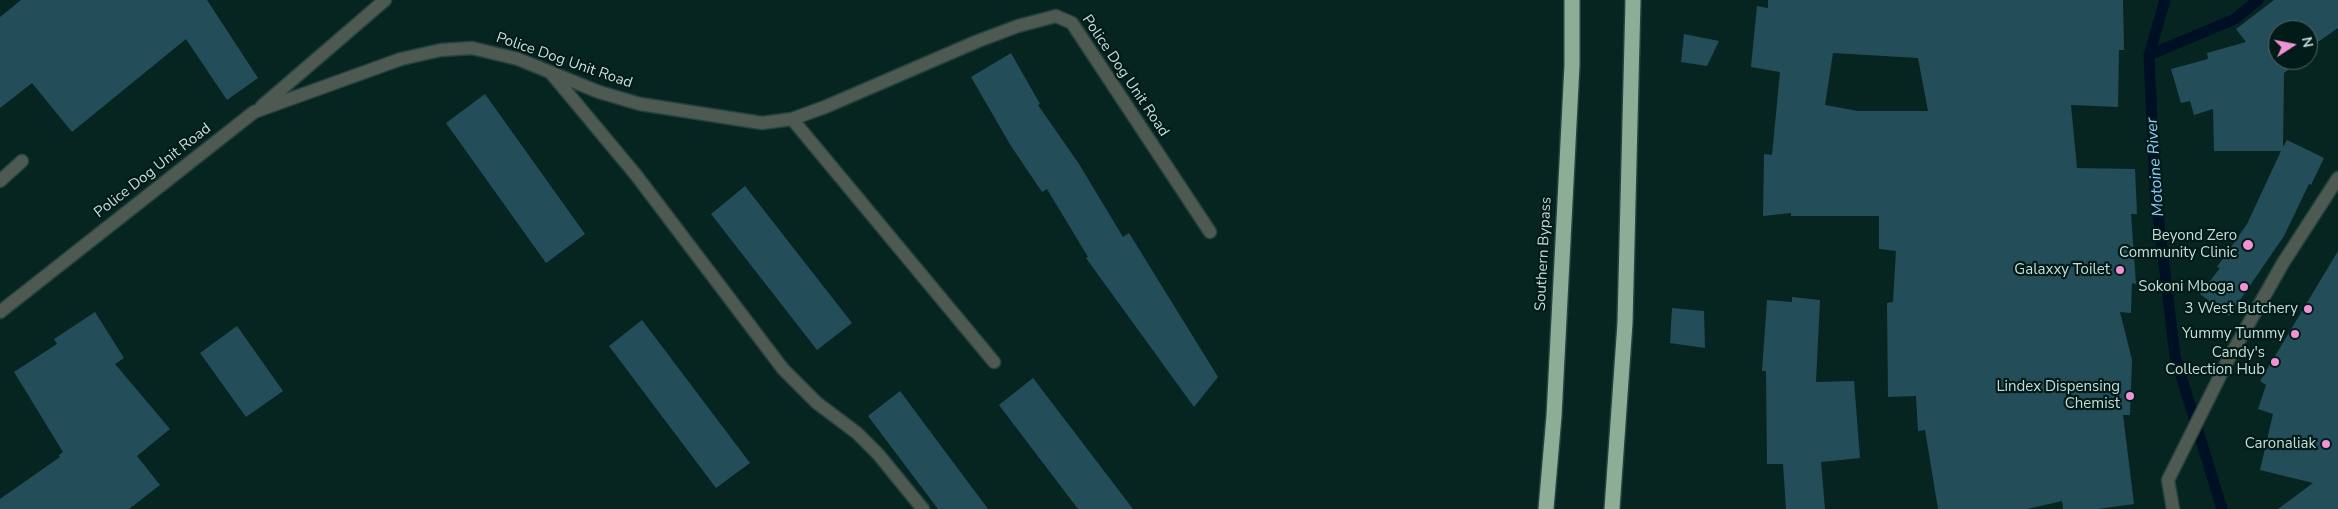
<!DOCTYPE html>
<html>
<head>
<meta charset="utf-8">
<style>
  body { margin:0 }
  #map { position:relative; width:2338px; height:509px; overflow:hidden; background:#062521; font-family:"Nunito Sans",sans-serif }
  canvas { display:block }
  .north { position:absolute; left:2268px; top:20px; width:50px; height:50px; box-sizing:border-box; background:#001b18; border:1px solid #506865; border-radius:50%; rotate:79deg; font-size:14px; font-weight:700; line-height:20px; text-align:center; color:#c7dcd8 }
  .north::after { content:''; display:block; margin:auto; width:18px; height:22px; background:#f391d5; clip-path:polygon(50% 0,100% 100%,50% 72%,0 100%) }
</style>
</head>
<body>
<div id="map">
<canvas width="2338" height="509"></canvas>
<div class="north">N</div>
</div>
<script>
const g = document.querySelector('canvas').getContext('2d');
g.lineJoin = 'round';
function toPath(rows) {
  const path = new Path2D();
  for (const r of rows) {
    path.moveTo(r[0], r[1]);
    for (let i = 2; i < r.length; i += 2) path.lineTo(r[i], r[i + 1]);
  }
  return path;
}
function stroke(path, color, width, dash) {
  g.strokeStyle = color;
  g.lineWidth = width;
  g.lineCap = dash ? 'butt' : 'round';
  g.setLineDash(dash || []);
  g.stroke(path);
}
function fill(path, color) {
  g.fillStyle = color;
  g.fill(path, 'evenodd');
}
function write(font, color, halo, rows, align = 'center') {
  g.font = font + ' "Nunito Sans",sans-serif';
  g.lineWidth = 4.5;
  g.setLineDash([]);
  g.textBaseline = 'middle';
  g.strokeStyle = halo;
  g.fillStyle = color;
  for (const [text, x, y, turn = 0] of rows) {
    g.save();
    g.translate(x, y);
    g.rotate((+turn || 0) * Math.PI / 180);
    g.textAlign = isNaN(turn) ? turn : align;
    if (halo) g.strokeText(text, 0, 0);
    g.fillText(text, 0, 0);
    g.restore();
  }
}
stroke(toPath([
  [2165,0,2149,55,2155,190,2175,356,2222,509],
  [2149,55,2235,19,2258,0]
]), '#001024', 11);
fill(toPath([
  [21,0,207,0,258,78,227,100,186,39,72,132,32,83,0,108,0,17],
  [1768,0,2123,0,2124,50,2119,50,2118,107,2071,105,2077,168,2135,169,2137,214,2131,214,2136,284,2132,283,2131,313,2120,312,2132,360,2130,415,2123,415,2134,504,2098,509,2063,509,2062,501,2027,509,1938,509,1925,430,1918,431,1916,396,1888,397,1887,303,1893,302,1896,251,1879,249,1879,216,1791,216,1791,213,1763,216,1764,154,1772,155,1780,72,1751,67,1757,6,1768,8],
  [1833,53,1918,58,1928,111,1858,111,1825,105],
  [2274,0,2338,0,2338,28,2308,49,2308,30,2278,30,2278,60,2292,60,2294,65,2284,73,2283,147,2287,140,2324,158,2311,185,2309,184,2284,236,2229,316,2200,294,2220,268,2217,267,2247,224,2281,151,2214,151,2213,109,2194,115,2190,101,2181,103,2171,69,2208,59,2207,53,2246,42,2236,29],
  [1684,34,1719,41,1707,66,1681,62],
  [1011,53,1040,104,1038,105,1079,164,1123,237,1129,233,1218,377,1194,407,1086,258,1088,257,1047,189,1042,192,1011,146,971,77],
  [485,94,585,234,546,263,446,123],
  [745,186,852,323,817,350,711,214],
  [2338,251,2338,509,2278,509,2313,483,2260,470,2273,414,2258,409,2266,385,2260,381],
  [1792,297,1820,300,1816,382,1854,381,1860,458,1821,462,1825,509,1786,509,1783,464,1767,464,1766,371,1762,371,1767,300,1792,302],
  [1672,308,1704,311,1705,348,1670,343],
  [95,312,124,358,115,364,170,429,137,456,160,485,129,509,0,509,0,499,60,457,59,455,63,452,14,372,57,344,54,339],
  [642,320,750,463,716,488,609,346],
  [237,326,283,391,246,417,200,353],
  [1033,378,1133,509,1078,509,999,405],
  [900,391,988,509,938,509,868,416]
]), '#234e59');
const minor = toPath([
  [551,73,636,175,783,369,817,403,857,433,878,454,923,509],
  [262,106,385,0],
  [792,119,994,362],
  [0,181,22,161],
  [0,312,254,112,401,59,441,50,472,48,518,59,599,92,640,104,762,123,792,119,825,107,978,41,1018,26,1056,16,1072,23,1210,232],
  [2173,509,2168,480,2228,360,2283,263,2338,178]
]);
const highway = toPath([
  [1546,509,1554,416,1572,65,1572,0],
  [1612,509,1625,323,1633,0]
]);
stroke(minor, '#25423e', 15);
stroke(highway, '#25423e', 18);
stroke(minor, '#4e5a51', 12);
stroke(highway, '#8ead97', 15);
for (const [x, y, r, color] of [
  [2248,245,6,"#f391d5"],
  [2120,270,5,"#f391d5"],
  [2244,287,5,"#f391d5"],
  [2308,309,5,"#f391d5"],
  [2295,334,5,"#f391d5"],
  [2275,362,5,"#f391d5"],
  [2130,396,5,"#f391d5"],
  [2326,444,5,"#f391d5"]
]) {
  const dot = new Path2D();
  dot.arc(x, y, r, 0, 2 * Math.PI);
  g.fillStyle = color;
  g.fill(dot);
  stroke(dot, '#001b18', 2);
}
write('15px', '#c7dcd8', '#001b18', [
  ["Police Dog Unit Road",564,61,19],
  ["Police Dog Unit Road",1125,76,56],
  ["Police Dog Unit Road",153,171,-38],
  ["Southern Bypass",1544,254,-87]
]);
write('15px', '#c7dcd8', '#001b18', [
  ["Beyond Zero",2237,236],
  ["Community Clinic",2237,253],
  ["Galaxxy Toilet",2110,270],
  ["Sokoni Mboga",2234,287],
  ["3 West Butchery",2298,309],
  ["Yummy Tummy",2285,334],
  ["Candy's",2265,353],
  ["Collection Hub",2265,370],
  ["Lindex Dispensing",2120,387],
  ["Chemist",2120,404],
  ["Caronaliak",2316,444]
], 'right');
write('italic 16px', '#90c9fc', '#001b18', [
  ["Motoine River",2156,167,-94]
]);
</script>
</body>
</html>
